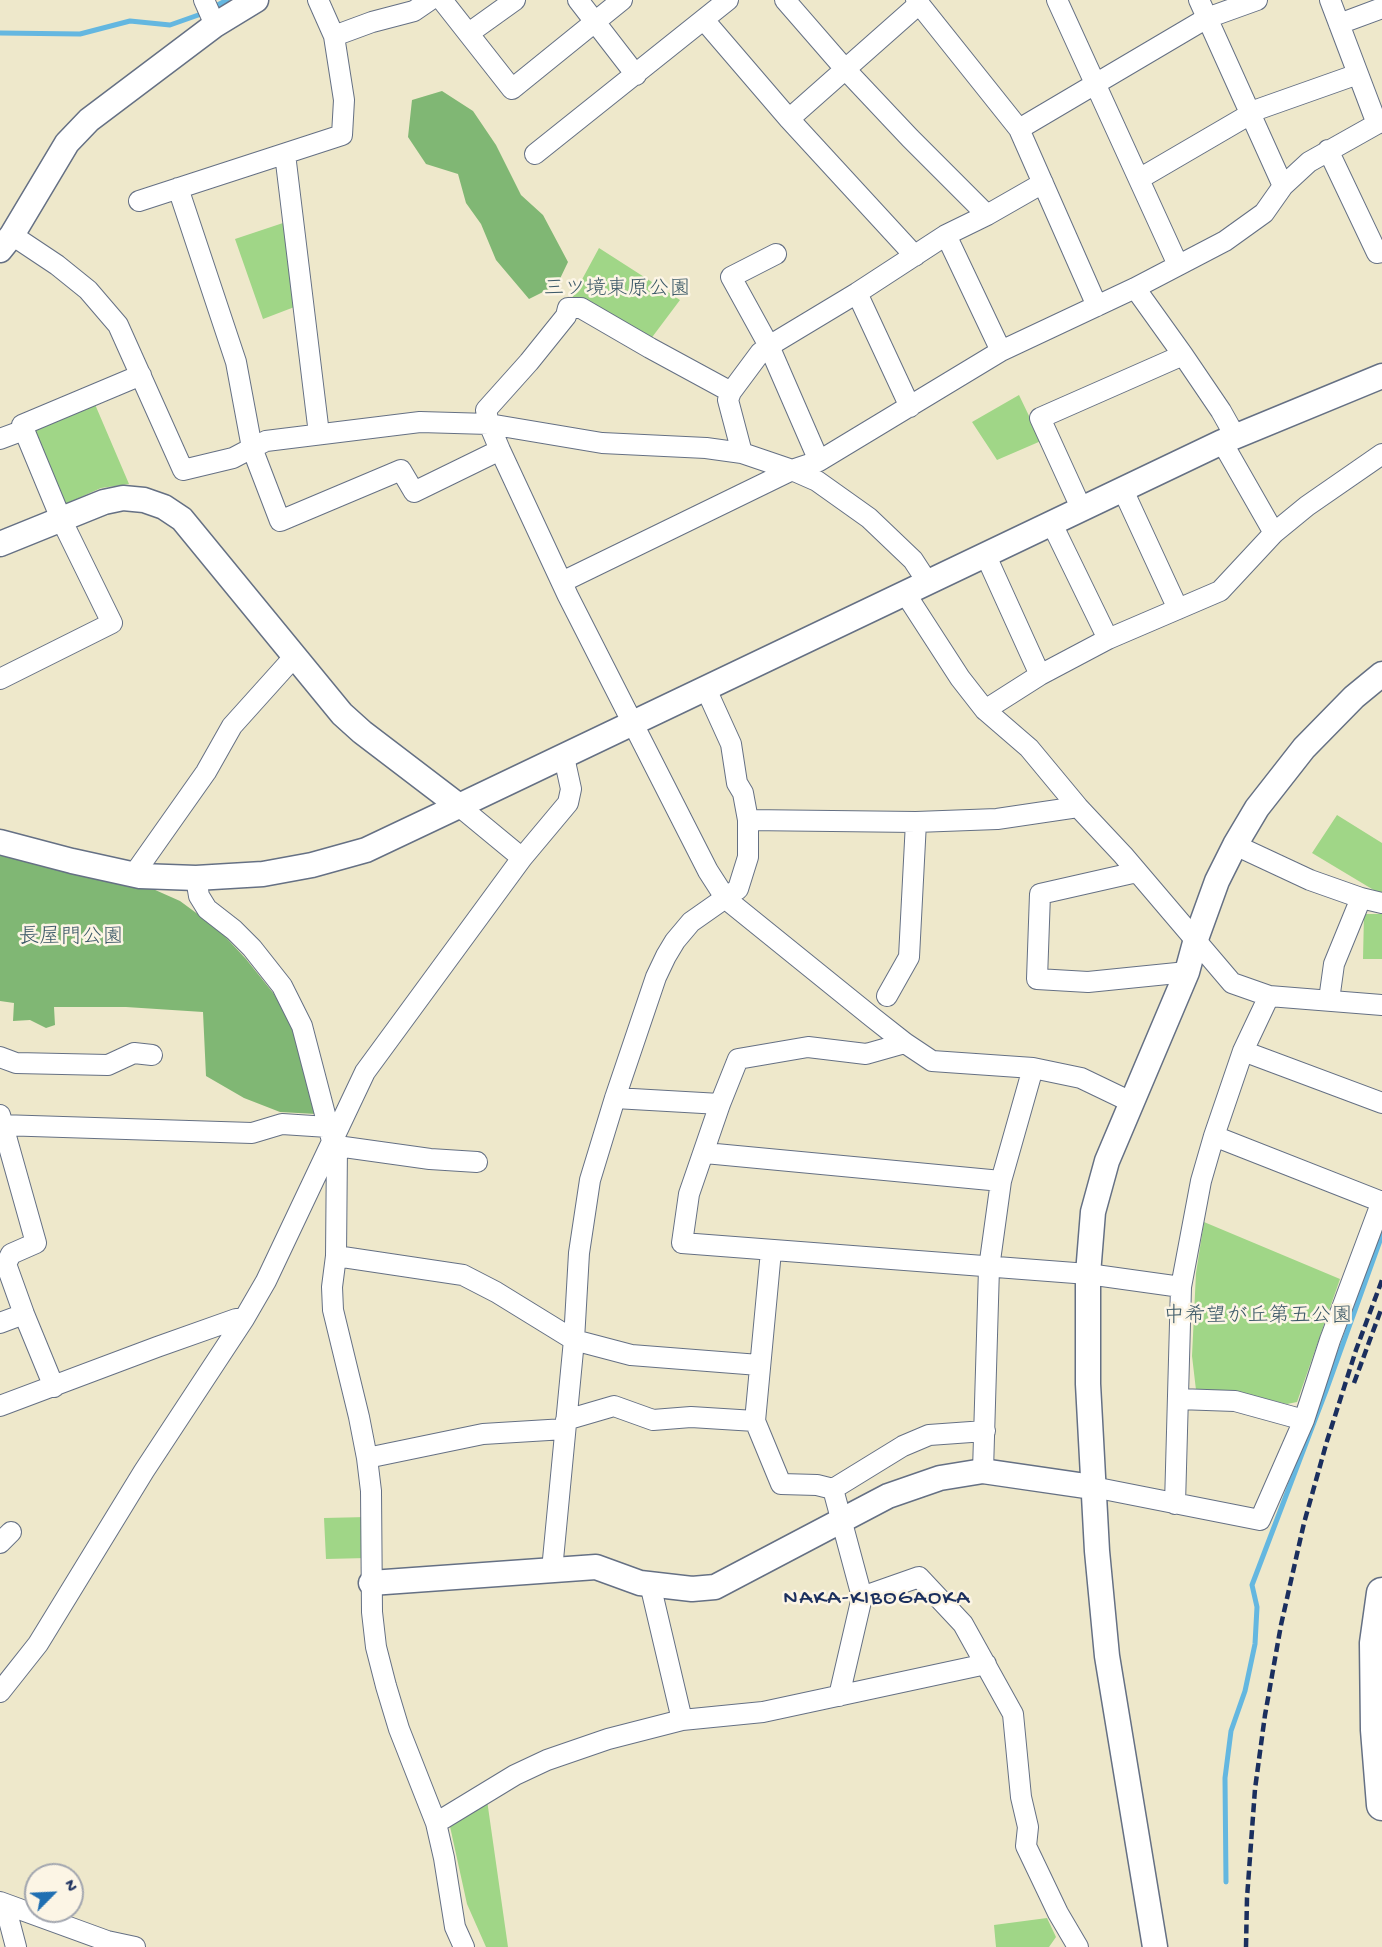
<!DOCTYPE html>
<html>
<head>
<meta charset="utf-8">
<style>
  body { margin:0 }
  #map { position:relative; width:1382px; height:1947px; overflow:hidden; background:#eee8cb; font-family:"Gochi Hand",sans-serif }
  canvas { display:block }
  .north { position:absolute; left:24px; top:1863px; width:60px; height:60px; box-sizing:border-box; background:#fcf5e5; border:2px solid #a2a6af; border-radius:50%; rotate:66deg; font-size:16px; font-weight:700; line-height:24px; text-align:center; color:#1b2f5e }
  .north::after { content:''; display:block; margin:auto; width:21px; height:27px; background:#1f6fb2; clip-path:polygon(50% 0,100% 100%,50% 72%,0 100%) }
</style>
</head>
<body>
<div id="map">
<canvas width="1382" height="1947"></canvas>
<div class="north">N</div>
</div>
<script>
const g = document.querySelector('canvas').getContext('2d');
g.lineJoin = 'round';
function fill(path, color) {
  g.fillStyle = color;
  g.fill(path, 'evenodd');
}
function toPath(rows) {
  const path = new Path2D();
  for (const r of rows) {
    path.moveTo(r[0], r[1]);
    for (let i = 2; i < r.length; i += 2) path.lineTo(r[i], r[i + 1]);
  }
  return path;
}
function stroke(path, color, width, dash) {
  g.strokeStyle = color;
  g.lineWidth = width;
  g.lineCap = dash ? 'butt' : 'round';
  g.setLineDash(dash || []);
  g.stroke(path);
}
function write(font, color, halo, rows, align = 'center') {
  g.font = font + ' "Gochi Hand","Klee One",sans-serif';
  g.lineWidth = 5;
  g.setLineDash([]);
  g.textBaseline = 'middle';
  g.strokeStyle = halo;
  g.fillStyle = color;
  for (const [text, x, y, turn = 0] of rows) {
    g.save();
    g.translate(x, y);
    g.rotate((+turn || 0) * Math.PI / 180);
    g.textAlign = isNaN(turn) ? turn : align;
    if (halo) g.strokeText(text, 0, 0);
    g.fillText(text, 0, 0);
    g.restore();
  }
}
fill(toPath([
  [286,222,297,306,263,319,235,239],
  [599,248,680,300,650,340,572,298],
  [1019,395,1041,441,997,460,972,422],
  [94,402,129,484,101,488,61,506,29,428],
  [1337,815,1382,843,1382,895,1312,853],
  [1364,914,1382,914,1382,959,1363,959],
  [1204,1222,1340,1279,1297,1402,1287,1404,1238,1392,1196,1390,1192,1356,1196,1273],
  [367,1517,367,1558,326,1559,324,1518],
  [487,1800,508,1947,486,1947,467,1904,449,1822],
  [1047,1918,1056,1937,1049,1947,996,1947,994,1925]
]), '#a0d687');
fill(toPath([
  [442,91,473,111,496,145,521,195,543,215,568,262,557,285,529,299,496,260,481,224,466,203,458,174,426,164,408,137,412,100],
  [0,849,153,889,180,901,218,929,246,959,274,994,293,1027,316,1114,280,1112,244,1098,206,1076,203,1012,126,1007,54,1007,55,1025,46,1028,30,1020,13,1021,14,1003,0,1001]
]), '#80b774');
stroke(toPath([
  [212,8,227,0],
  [0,33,80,34,130,21,170,25,204,13],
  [1226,1882,1225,1778,1231,1731,1245,1691,1255,1644,1257,1607,1252,1585,1327,1388,1382,1235]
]), '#64b7e0', 5);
const minor = toPath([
  [204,0,215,25],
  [442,0,512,89,622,0],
  [578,0,636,75],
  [785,0,845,69,910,138,987,215],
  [916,0,1019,129,1097,306],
  [1057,0,1178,265],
  [1199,0,1283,186],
  [1330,0,1377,124],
  [704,20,789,119,915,256],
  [1339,24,1382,8],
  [469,33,515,0],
  [334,36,372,22,414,11,430,0],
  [789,119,919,4],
  [1019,129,1207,18,1257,0],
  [1328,150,1377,253,1382,252],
  [285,154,319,434],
  [535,154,728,0],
  [1139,179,1259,109,1358,74],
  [178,188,236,362,252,448,266,441,420,422,489,424,602,443,706,448,742,453,792,470,817,481,869,518,913,560,928,583],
  [139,201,342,135,344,100,334,36,318,0],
  [12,235,57,265,88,290,118,325,183,470,233,458,252,448,280,521,401,470,414,492,500,450],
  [946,235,1001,351],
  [776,254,731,277,769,346,819,461],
  [1135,288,1183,355,1221,411,1235,436],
  [857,293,910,407],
  [731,392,760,353,769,346,857,293,946,235,987,215,1043,183],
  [0,439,24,430],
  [1222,442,1274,533],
  [742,453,728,400,731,392,650,348,581,308,568,308,566,316,529,362,486,410,489,424,500,450,568,596,708,871,726,899,872,1017,905,1043,932,1061,1033,1068,1081,1078,1131,1102],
  [1123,490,1178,609],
  [1082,510,1040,418,1183,355],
  [1052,524,1108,639],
  [986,556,1040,675],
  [562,582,792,470,819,461,1001,351,1135,288,1225,241,1264,213,1283,186,1309,162,1382,121],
  [905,593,960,678,985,710,1029,748,1078,807,1123,855,1232,983,1269,996,1382,1005],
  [0,679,112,623,61,519,22,425,141,375],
  [985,710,1040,675,1108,639,1220,591,1274,533,1307,506,1382,454],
  [459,806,522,858],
  [748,820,916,822,997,819,1078,807],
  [1235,845,1310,880,1361,898,1382,903],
  [1137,872,1040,894,1037,979,1088,982,1187,972],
  [134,874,206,772,232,726,294,657],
  [196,878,199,896,207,909,234,930,252,948,282,986,302,1026,332,1141,337,1146,336,1256,332,1287,333,1310,359,1417,367,1458,371,1491,372,1612,376,1647,386,1686,399,1729,436,1823,444,1858,455,1927,464,1947],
  [887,996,909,957,916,822],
  [1329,1000,1334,964,1361,898],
  [905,1043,866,1054,808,1047,738,1059,720,1104,689,1194,682,1243,1088,1274,1181,1287],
  [1243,1051,1382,1103],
  [0,1057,16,1063,108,1065,134,1053,152,1055],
  [615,1098,720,1104],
  [0,1115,36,1243,11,1254,6,1264,24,1314,54,1387],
  [0,1125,252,1133,282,1124,328,1127],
  [1214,1136,1382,1202],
  [337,1146,430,1159,477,1162],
  [705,1153,1001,1181],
  [771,1251,755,1421,781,1484,817,1485,833,1489,903,1446,929,1435,985,1431],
  [336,1256,463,1275,496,1292,574,1340,631,1355,759,1365],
  [0,1323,24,1314],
  [1178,1399,1235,1401,1304,1420],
  [0,1406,157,1347,236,1319,244,1319],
  [566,1420,614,1406,653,1420,691,1417,755,1421],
  [367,1458,483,1434,565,1429],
  [983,1471,989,1268,1001,1181,1033,1068],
  [1093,1487,1260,1520,1304,1420,1330,1340,1382,1201],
  [833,1489,862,1597,839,1696],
  [1175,1504,1181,1287,1201,1181,1214,1136,1243,1051,1269,996],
  [0,1543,11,1532],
  [552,1570,574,1340,579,1253,590,1180,615,1098,656,977,666,956,675,941,691,922,738,889,748,857,748,820,743,793,737,783,731,744,706,689],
  [650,1584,682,1720],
  [862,1597,919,1577,963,1624,1013,1714,1021,1797,1028,1827,1026,1846,1058,1913,1078,1947],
  [0,1692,38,1644,144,1471,244,1319,266,1281,365,1072,522,858,568,803,571,789,564,757],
  [436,1823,515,1775,547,1760,608,1739,682,1720,763,1712,986,1664],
  [0,1902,107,1941,135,1947],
  [5,1905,16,1947]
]);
const tertiary = toPath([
  [0,250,12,235,67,143,89,120,215,25,256,0],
  [0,544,104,502,123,498,144,500,164,507,182,519,342,714,362,732,459,806,1222,442,1382,376],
  [0,842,72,861,140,876,196,878,263,874,312,865,366,850,459,806],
  [371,1583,596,1567,640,1583,692,1589,715,1587,888,1496,940,1478,983,1471,1093,1487],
  [1155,1947,1107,1656,1097,1551,1088,1384,1088,1274,1093,1212,1107,1161,1187,972,1196,939,1217,881,1235,845,1257,808,1304,748,1354,697,1382,674]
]);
const primary = toPath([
  [1382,1593,1375,1643,1376,1730,1382,1805]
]);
stroke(minor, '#657084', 22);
stroke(tertiary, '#657084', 27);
stroke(primary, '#657084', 33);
stroke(minor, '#fff', 20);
stroke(tertiary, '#fff', 24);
stroke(primary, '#fff', 30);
stroke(toPath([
  [1354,1383,1382,1307],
  [1246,1947,1247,1898,1255,1789,1265,1715,1281,1625,1304,1523,1327,1441,1356,1350,1382,1280]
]), '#1b2f5e', 4.5, [9, 4.5]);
write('21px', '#3c5968', '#fcf5e5', [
  ["三ツ境東原公園",617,291],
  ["長屋門公園",71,939],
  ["中希望が丘第五公園",1258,1318]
]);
g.letterSpacing = '1.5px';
write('22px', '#1b2f5e', '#fcf5e5', [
  ["NAKA-KIBOGAOKA",877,1600]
]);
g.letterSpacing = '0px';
</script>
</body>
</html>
